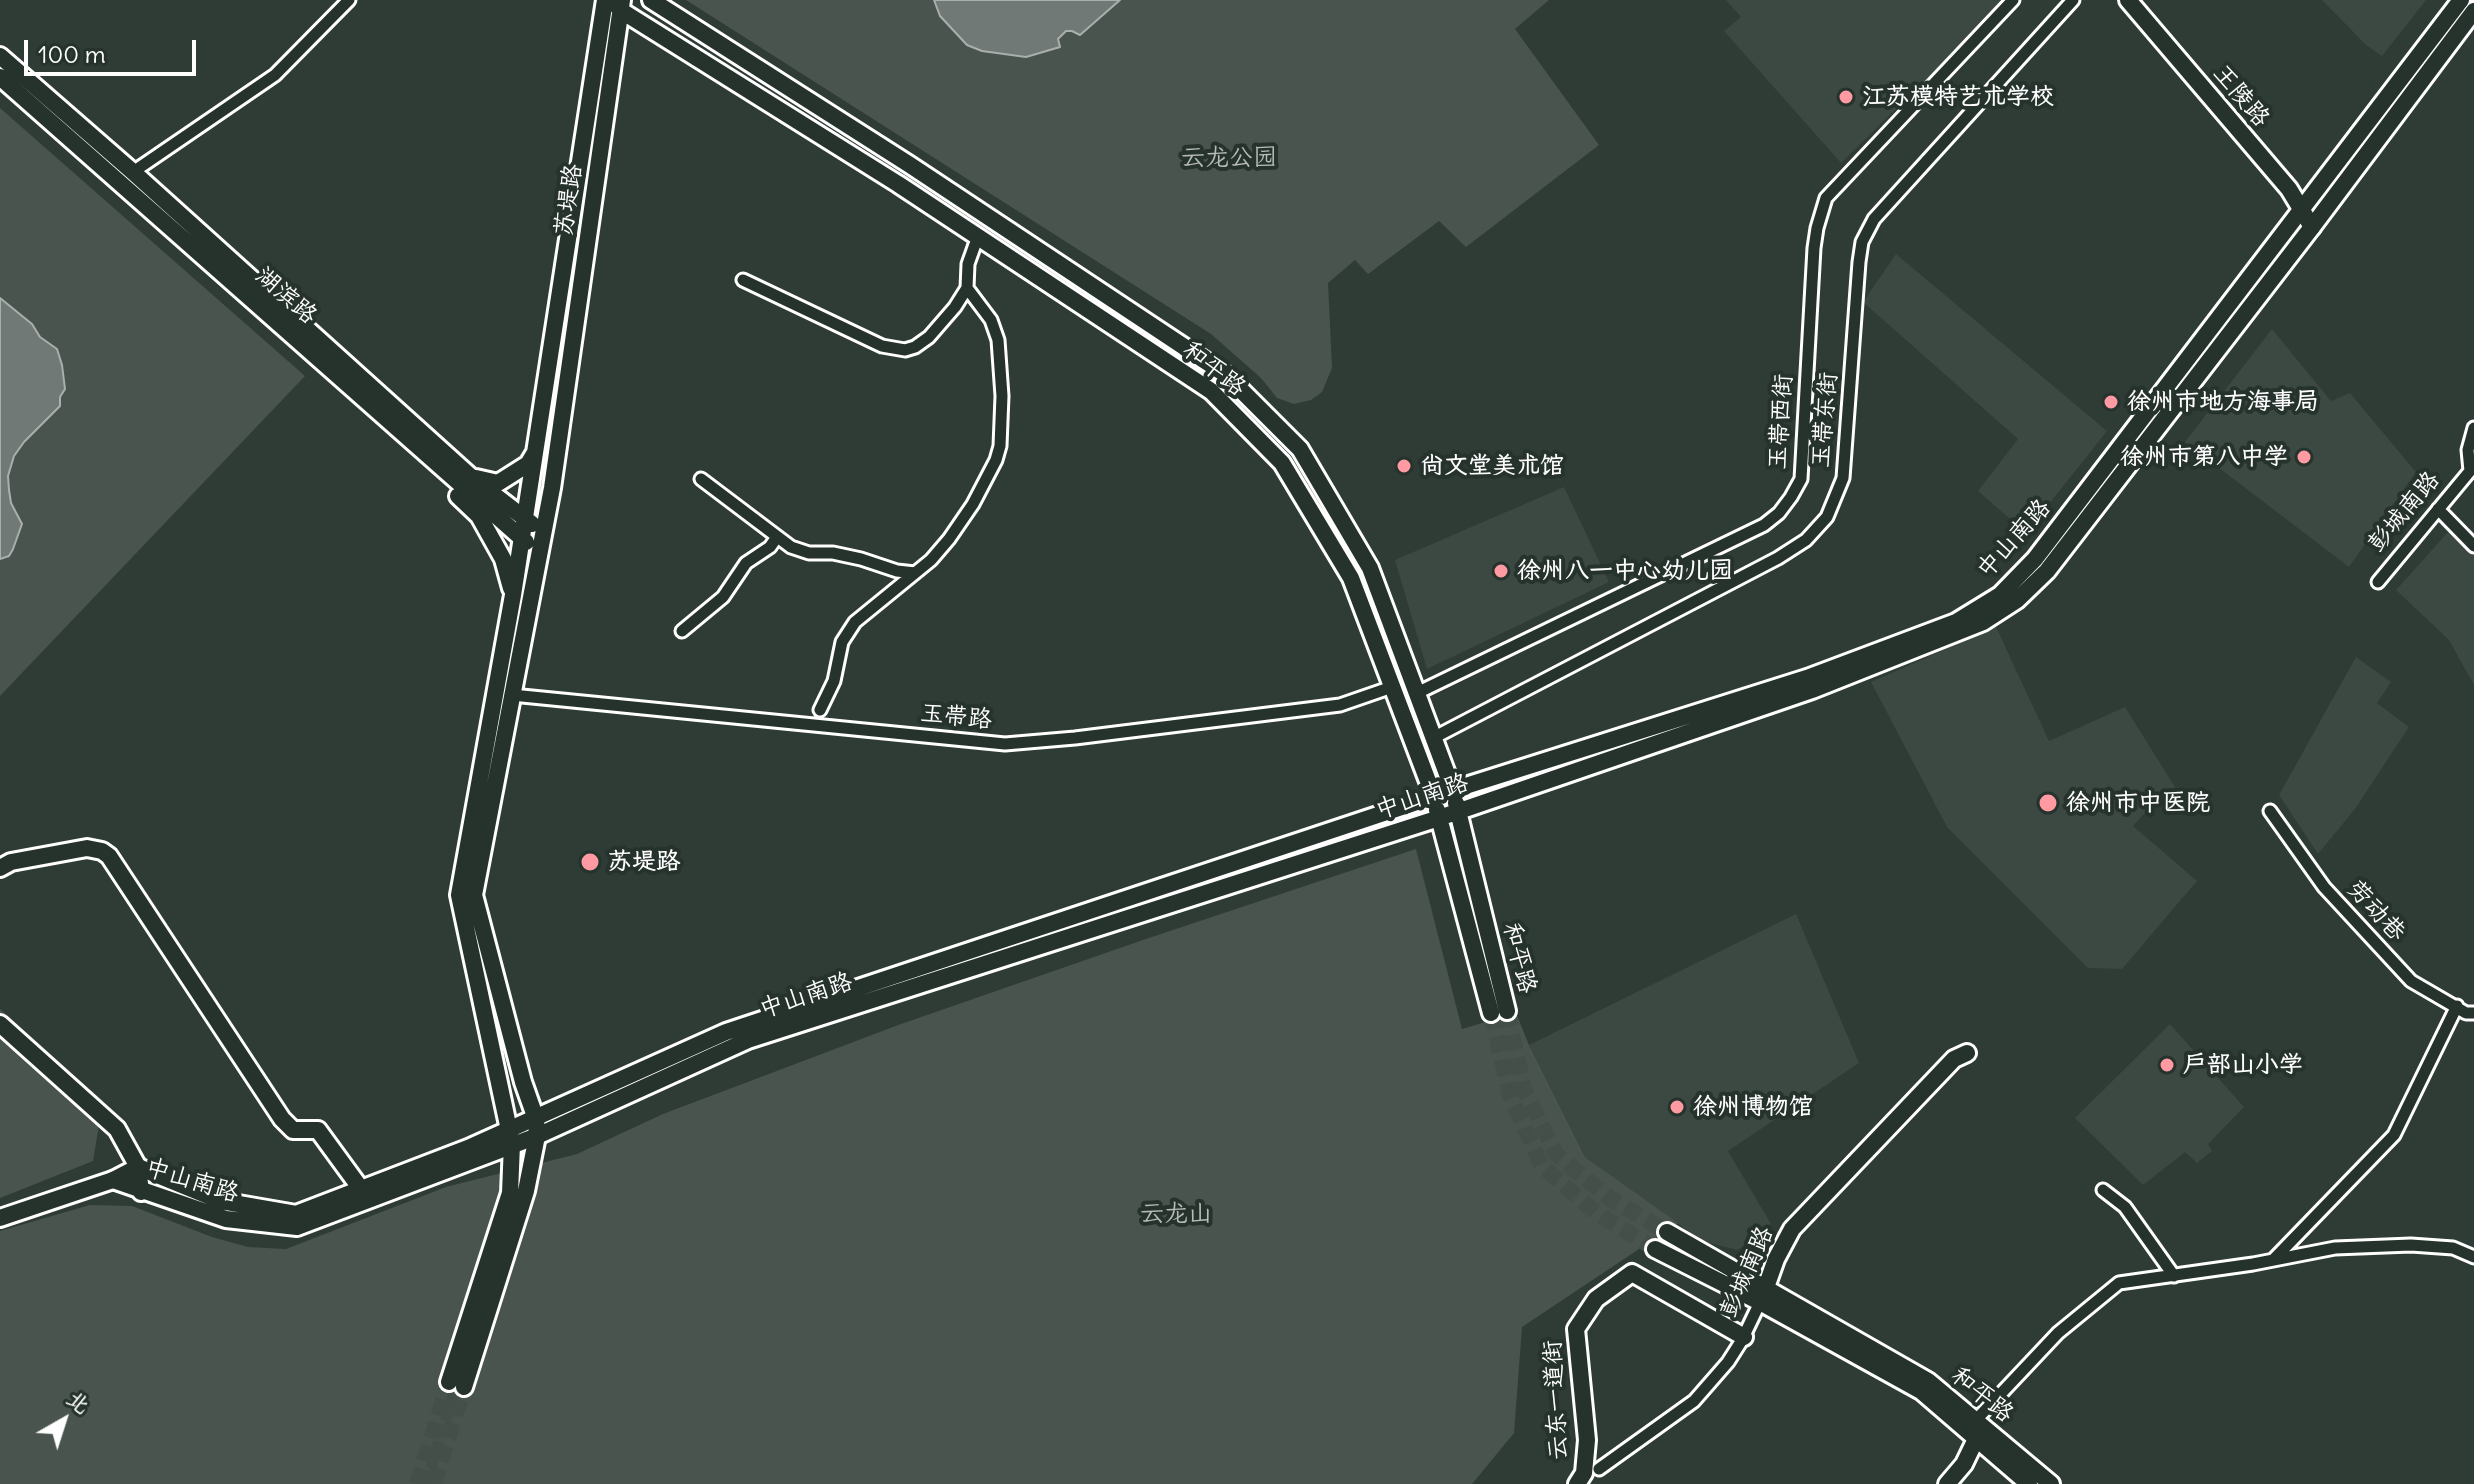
<!DOCTYPE html>
<html>
<head>
<meta charset="utf-8">
<style>
  body { margin:0 }
  #map { position:relative; width:2474px; height:1484px; overflow:hidden; background:#2f3b35; font-family:Delius,"LXGW WenKai TC",sans-serif }
  canvas { display:block }
  .north { position:absolute; left:24px; top:1380px; width:80px; height:80px; -webkit-text-stroke:6px #26332d; paint-order:stroke; rotate:39deg; font-size:22px; font-weight:700; line-height:32px; text-align:center; color:#fff }
  .north::after { content:''; display:block; margin:auto; width:28px; height:36px; background:#fff; clip-path:polygon(50% 0,100% 100%,50% 72%,0 100%) }
  .scale { position:absolute; left:24px; top:40px; width:172px; height:36px; box-sizing:border-box; border:4px solid #fff; border-top:0; padding-left:10px; font-size:24px; line-height:28px; white-space:nowrap; color:#fff; -webkit-text-stroke:6px #26332d; paint-order:stroke }
</style>
</head>
<body>
<div id="map">
<canvas width="2474" height="1484"></canvas>
<div class="north">北</div>
<div class="scale">100 m</div>
</div>
<script>
const g = document.querySelector('canvas').getContext('2d');
g.lineJoin = 'round';
function fill(path, color) {
  g.fillStyle = color;
  g.fill(path, 'evenodd');
}
function toPath(rows) {
  const path = new Path2D();
  for (const r of rows) {
    path.moveTo(r[0], r[1]);
    for (let i = 2; i < r.length; i += 2) path.lineTo(r[i], r[i + 1]);
  }
  return path;
}
function stroke(path, color, width, dash) {
  g.strokeStyle = color;
  g.lineWidth = width;
  g.lineCap = dash ? 'butt' : 'round';
  g.setLineDash(dash || []);
  g.stroke(path);
}
function write(font, color, halo, rows, align = 'center') {
  g.font = font + ' Delius,"LXGW WenKai TC",sans-serif';
  g.lineWidth = 8;
  g.setLineDash([]);
  g.textBaseline = 'middle';
  g.strokeStyle = halo;
  g.fillStyle = color;
  for (const [text, x, y, turn = 0] of rows) {
    g.save();
    g.translate(x, y);
    g.rotate((+turn || 0) * Math.PI / 180);
    g.textAlign = isNaN(turn) ? turn : align;
    if (halo) g.strokeText(text, 0, 0);
    g.fillText(text, 0, 0);
    g.restore();
  }
}
fill(toPath([
  [1726,0,2007,0,1841,163,1724,31,1741,17],
  [2322,0,2426,0,2382,56,2366,45],
  [1896,254,2107,431,2026,533,1978,491,2018,439,1863,302],
  [2272,329,2331,401,2350,393,2416,472,2349,567,2185,442],
  [1564,487,1609,582,1427,669,1395,560],
  [2449,531,2474,555,2474,685,2449,640,2396,590],
  [1996,627,2049,741,2125,707,2178,792,2144,814,2133,826,2197,881,2122,969,2088,968,1947,827,1871,682],
  [2356,657,2391,682,2377,703,2409,727,2355,809,2318,854,2279,795],
  [1796,914,1859,1063,1728,1151,1771,1224,1738,1250,1702,1241,1585,1157,1529,1045],
  [2170,1024,2244,1107,2208,1144,2212,1151,2197,1163,2185,1152,2143,1185,2075,1118]
]), '#3c4842');
fill(toPath([
  [686,0,1549,0,1515,29,1599,145,1466,247,1439,221,1368,274,1355,260,1328,283,1332,368,1322,392,1311,400,1294,404,1277,398,1261,378,1211,334],
  [0,108,305,376,0,696],
  [1416,849,1462,1029,1516,1013,1529,1045,1585,1157,1678,1223,1522,1327,1514,1433,1472,1484,0,1484,0,1231,90,1205,132,1206,212,1237,248,1247,286,1249,446,1187,577,1154,663,1114,901,1024,1143,940],
  [0,1009,103,1101,93,1161,0,1198]
]), '#4a544f');
const water = toPath([
  [934,0,1120,0,1080,35,1072,31,1066,31,1058,39,1060,47,1026,57,982,51,967,45,940,16,934,0],
  [0,298,32,324,40,337,57,349,62,365,65,389,60,397,60,406,24,442,14,456,8,476,9,490,11,503,22,524,13,549,9,556,0,559,0,298]
]);
fill(water, '#707975');
stroke(water, '#a9afac', 2);
stroke(toPath([
  [426,1484,457,1384]
]), '#444f49', 11, [11, 5.5]);
stroke(toPath([
  [417,1484,449,1382],
  [434,1484,464,1387]
]), '#444f49', 16, [16, 8]);
stroke(toPath([
  [1507,1011,1524,1089,1556,1154,1608,1197,1667,1232],
  [1491,1013,1511,1098,1542,1166,1595,1212,1655,1249]
]), '#444f49', 16, [16, 8]);
const street = toPath([
  [133,172,275,75,349,0],
  [743,280,882,346,905,350,915,347,929,337,955,307,967,288,968,264,978,236],
  [701,479,791,547,809,553,833,553,861,559,897,571,915,573],
  [2438,509,2474,546],
  [2378,582,2470,471,2468,450,2474,428],
  [682,631,723,597,746,563,770,547,777,537],
  [1417,693,1764,525,1779,513,1791,497,1801,479,1814,248,1817,228,1826,198,2013,0],
  [512,695,1005,744,1075,738,1340,705,1392,687],
  [820,710,834,681,842,642,855,622,931,560,949,539,973,504,996,460,1000,446,1002,396,998,340,991,320,967,288],
  [1435,737,1778,558,1806,540,1827,517,1843,478,1859,262,1862,242,1874,219,2073,0],
  [2270,811,2324,887,2411,981,2466,1013,2474,1013],
  [2103,1190,2125,1207,2174,1276],
  [2273,1260,2394,1135,2457,1006],
  [1976,1425,1976,1420,2058,1333,2119,1283,2253,1264,2335,1248,2411,1245,2453,1248,2474,1257],
  [1599,1469,1694,1401,1728,1362,1742,1340,1763,1296]
]);
const secondary = toPath([
  [651,0,910,165,1225,374,1300,449,1370,568,1453,790],
  [2128,0,2289,189,2312,227],
  [616,4,620,10,898,184,1211,391,1282,463,1351,578,1434,797],
  [0,56,133,172,471,477,532,524],
  [0,77,526,542],
  [476,478,498,483,528,464,534,454],
  [458,496,479,516,503,559,511,588],
  [0,868,11,862,87,848,102,851,109,856,282,1119,293,1130,318,1130,361,1189],
  [0,1024,117,1129,138,1167,141,1192],
  [0,1218,113,1180],
  [1765,1290,1776,1259,1792,1229,1954,1059,1967,1053],
  [449,1382,510,1193,512,1144,459,895,513,595,605,0],
  [464,1387,526,1191,537,1136,536,1119,523,1082,474,895,552,488,622,0],
  [1577,1484,1584,1473,1587,1440,1576,1329,1596,1299,1632,1273,1744,1337],
  [1947,1484,1964,1464,1977,1437]
]);
const primary = toPath([
  [1456,803,1507,1011],
  [1437,810,1491,1013],
  [113,1180,226,1219,297,1227,537,1136,748,1040,1439,818,1812,690,1983,622,2017,600,2047,571,2312,227,2474,11],
  [113,1180,138,1167,221,1201,296,1214,468,1148,726,1032,1453,790,1807,678,1956,622,2000,595,2035,559,2461,0],
  [1667,1232,1928,1381,2051,1484],
  [1655,1249,1760,1302,1921,1391,2029,1484]
]);
stroke(street, '#fff', 17);
stroke(secondary, '#fff', 22);
stroke(primary, '#fff', 22);
stroke(street, '#26332d', 11);
stroke(secondary, '#26332d', 16);
stroke(primary, '#26332d', 16);
for (const [x, y, r, color] of [
  [1846,97,8,"#ff9aa2"],
  [2111,402,8,"#ff9aa2"],
  [2304,457,8,"#ff9aa2"],
  [1404,466,8,"#ff9aa2"],
  [1501,571,8,"#ff9aa2"],
  [2048,803,10,"#ff9aa2"],
  [590,862,10,"#ff9aa2"],
  [2167,1065,8,"#ff9aa2"],
  [1677,1107,8,"#ff9aa2"]
]) {
  const dot = new Path2D();
  dot.arc(x, y, r, 0, 2 * Math.PI);
  g.fillStyle = color;
  g.fill(dot);
  stroke(dot, '#26332d', 3);
}
write('24px', '#fff', '#26332d', [
  ["王陵路",2241,96,50],
  ["苏堤路",569,200,-82],
  ["湖滨路",286,296,41],
  ["和平路",1214,369,38],
  ["玉带东街",1825,420,-85],
  ["玉带西街",1781,422,-86],
  ["彭城南路",2404,512,-50],
  ["中山南路",2014,539,-48],
  ["玉带路",956,717,6],
  ["中山南路",1422,797,-18],
  ["劳动巷",2376,911,47],
  ["和平路",1519,958,76],
  ["中山南路",806,996,-18],
  ["中山南路",192,1181,17],
  ["彭城南路",1747,1272,-66],
  ["和平路",1982,1395,39],
  ["云东一道街",1556,1400,-93]
]);
write('bold 24px', '#fff', '#26332d', [
  ["江苏模特艺术学校",1862,97],
  ["徐州市地方海事局",2127,402],
  ["徐州市第八中学",2288,457,"right"],
  ["尚文堂美术馆",1420,466],
  ["徐州八一中心幼儿园",1517,571],
  ["徐州市中医院",2066,803],
  ["苏堤路",608,862],
  ["户部山小学",2183,1065],
  ["徐州博物馆",1693,1107]
], 'left');
write('24px', '#b7bbb9', '#26332d', [
  ["云龙公园",1229,158],
  ["云龙山",1176,1214]
]);
</script>
</body>
</html>
